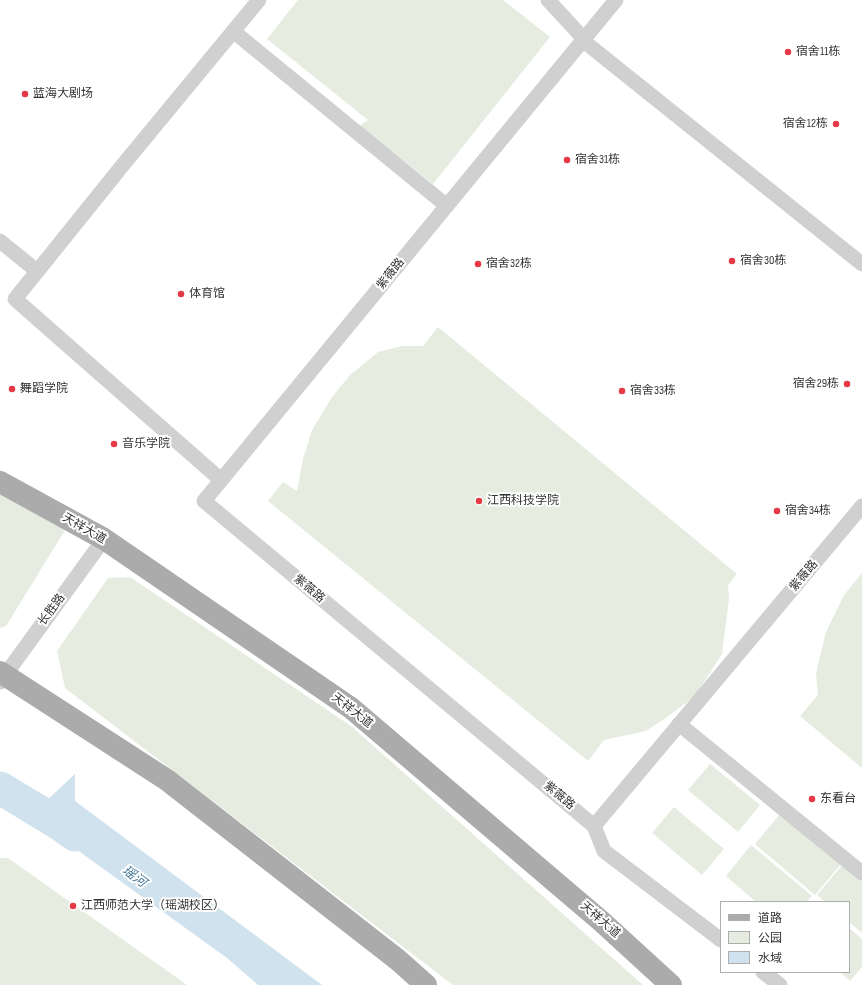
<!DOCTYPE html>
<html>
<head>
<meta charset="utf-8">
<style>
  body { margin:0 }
  #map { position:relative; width:862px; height:985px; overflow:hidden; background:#fff; font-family:"Sofia Sans Condensed","Noto Sans SC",sans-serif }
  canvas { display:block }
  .legend { position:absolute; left:720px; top:901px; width:130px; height:72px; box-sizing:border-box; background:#fff; border:1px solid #adadad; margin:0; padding:5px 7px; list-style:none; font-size:12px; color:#333 }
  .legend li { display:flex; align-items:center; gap:8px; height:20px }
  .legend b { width:20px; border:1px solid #adadad }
</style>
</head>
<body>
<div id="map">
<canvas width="862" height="985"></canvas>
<ul class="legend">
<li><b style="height:5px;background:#ababab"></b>道路</li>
<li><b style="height:11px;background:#e6ecdf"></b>公园</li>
<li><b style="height:11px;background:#cfe2ee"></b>水域</li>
</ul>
</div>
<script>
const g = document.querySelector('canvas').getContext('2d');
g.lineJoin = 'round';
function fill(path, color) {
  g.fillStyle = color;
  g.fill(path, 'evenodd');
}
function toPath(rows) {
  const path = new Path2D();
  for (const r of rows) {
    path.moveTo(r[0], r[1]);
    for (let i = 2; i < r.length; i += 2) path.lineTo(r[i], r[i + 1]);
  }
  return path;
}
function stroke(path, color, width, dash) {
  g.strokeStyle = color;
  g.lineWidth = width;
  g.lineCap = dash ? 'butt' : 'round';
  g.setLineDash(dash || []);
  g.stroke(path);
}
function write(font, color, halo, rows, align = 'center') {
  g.font = font + ' "Sofia Sans Condensed","Noto Sans SC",sans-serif';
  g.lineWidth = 4;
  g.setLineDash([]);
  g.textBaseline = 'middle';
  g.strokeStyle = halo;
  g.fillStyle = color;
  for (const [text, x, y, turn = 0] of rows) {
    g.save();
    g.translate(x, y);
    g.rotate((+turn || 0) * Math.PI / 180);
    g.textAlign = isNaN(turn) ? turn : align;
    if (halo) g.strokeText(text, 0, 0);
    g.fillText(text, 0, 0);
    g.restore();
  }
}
fill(toPath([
  [298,0,503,0,550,37,433,184,360,126,368,120,267,39],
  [438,327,737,574,728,585,729,599,722,654,695,696,670,715,646,731,604,740,588,761,268,501,283,482,297,491,303,459,312,430,332,397,350,375,378,352,402,346,423,346],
  [0,494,65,530,6,626,0,628],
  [862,573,862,768,800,716,818,695,816,673,826,632,844,595],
  [130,577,351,726,643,985,453,985,65,688,57,651,108,578],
  [710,764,760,805,738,832,688,790],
  [674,807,724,849,702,875,652,833],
  [781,813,841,864,815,895,755,844],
  [751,845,812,896,807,902,756,902,726,876],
  [0,858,8,858,187,985,0,985],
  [843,864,862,880,862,933,849,922,849,902,825,902,817,895],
  [849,928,862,939,862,967,850,981,840,972,849,972]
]), '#e6ecdf');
fill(toPath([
  [75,774,75,801,322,985,258,985,227,958,30,816]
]), '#cfe2ee');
stroke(toPath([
  [0,788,58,823,75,835]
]), '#cfe2ee', 33);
stroke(toPath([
  [548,0,584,39,586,43,862,264],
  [616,0,204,501,594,826,862,506],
  [233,31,447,206],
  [0,241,37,271],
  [221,480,15,299,122,166,259,0],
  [0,682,104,539],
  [679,724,862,873],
  [594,826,604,851,721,940],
  [763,972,780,985]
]), '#d0d0d0', 15);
stroke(toPath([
  [0,482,104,539,351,708,601,921,671,985],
  [0,672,167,780,398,960,426,985]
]), '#ababab', 22);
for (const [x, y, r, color] of [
  [788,52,4,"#e63946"],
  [25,94,4,"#e63946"],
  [836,124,4,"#e63946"],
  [567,160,4,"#e63946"],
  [732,261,4,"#e63946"],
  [478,264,4,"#e63946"],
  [181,294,4,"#e63946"],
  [847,384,4,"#e63946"],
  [12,389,4,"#e63946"],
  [622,391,4,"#e63946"],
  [114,444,4,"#e63946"],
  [479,501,4,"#e63946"],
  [777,511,4,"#e63946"],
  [812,799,4,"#e63946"],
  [73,906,4,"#e63946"]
]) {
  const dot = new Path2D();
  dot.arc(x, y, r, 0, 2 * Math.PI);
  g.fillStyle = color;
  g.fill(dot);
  stroke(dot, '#fff', 1.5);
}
write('12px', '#333', '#fff', [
  ["宿舍11栋",796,52],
  ["蓝海大剧场",33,94],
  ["宿舍12栋",828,124,"right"],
  ["宿舍31栋",575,160],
  ["宿舍30栋",740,261],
  ["宿舍32栋",486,264],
  ["体育馆",189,294],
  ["宿舍29栋",839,384,"right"],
  ["舞蹈学院",20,389],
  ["宿舍33栋",630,391],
  ["音乐学院",122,444],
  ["江西科技学院",487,501],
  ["宿舍34栋",785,511],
  ["东看台",820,799],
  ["江西师范大学（瑶湖校区）",81,906]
], 'left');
write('12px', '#333', '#fff', [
  ["紫薇路",391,274,-51],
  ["天祥大道",84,529,30],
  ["紫薇路",804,576,-50],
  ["紫薇路",309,589,40],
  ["长胜路",52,610,-54],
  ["天祥大道",352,711,38],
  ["紫薇路",559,796,40],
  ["天祥大道",600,920,41]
]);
write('italic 13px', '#3f7597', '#fff', [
  ["瑶河",134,877,36]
]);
</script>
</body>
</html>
